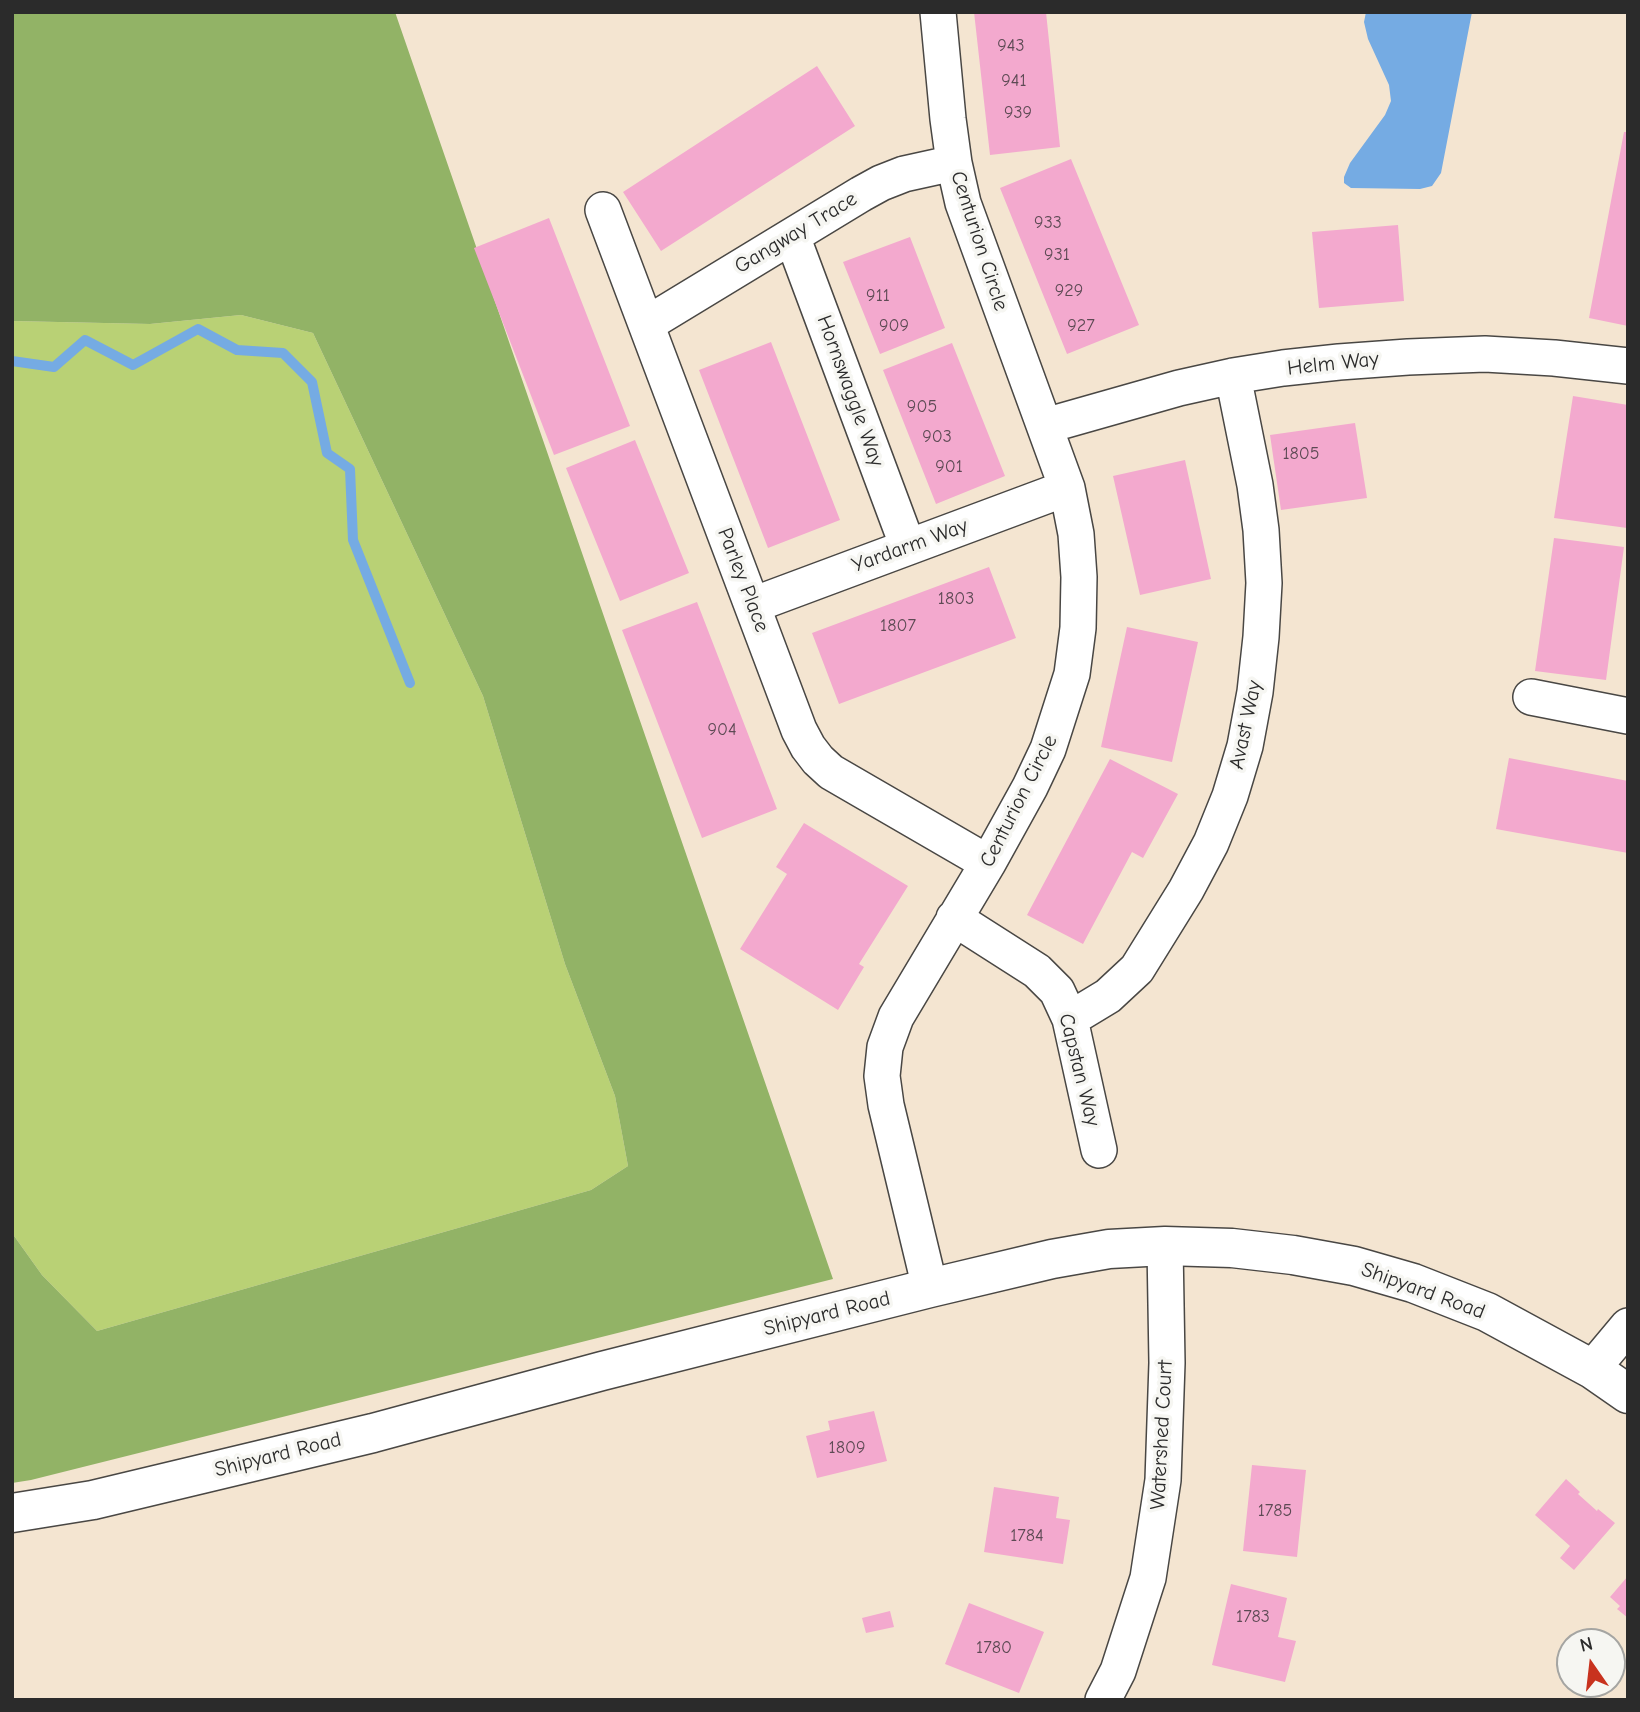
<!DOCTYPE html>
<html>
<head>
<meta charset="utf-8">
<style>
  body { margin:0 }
  #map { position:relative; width:1640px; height:1712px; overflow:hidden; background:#f4e5d1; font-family:"Comic Neue",sans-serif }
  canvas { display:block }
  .frame { position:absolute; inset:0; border:14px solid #2b2b2b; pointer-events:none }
  .north { position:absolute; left:1556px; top:1628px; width:70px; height:70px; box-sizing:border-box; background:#f6f6f2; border:2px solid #a5a5a2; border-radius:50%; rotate:346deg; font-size:19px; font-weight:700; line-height:28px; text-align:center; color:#2b2b2b }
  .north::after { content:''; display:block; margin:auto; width:24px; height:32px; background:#c8321e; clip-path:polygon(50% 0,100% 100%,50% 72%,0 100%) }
</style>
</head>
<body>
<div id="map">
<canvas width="1640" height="1712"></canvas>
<div class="frame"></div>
<div class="north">N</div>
</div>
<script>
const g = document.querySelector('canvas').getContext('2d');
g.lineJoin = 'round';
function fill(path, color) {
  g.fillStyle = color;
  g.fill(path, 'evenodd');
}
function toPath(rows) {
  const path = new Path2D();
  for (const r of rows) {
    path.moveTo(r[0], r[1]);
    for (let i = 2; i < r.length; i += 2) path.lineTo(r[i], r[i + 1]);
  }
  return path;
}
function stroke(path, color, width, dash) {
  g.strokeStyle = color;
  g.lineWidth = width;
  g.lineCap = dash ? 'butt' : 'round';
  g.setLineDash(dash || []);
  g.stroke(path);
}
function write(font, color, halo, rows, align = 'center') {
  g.font = font + ' "Comic Neue",sans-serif';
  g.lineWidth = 7;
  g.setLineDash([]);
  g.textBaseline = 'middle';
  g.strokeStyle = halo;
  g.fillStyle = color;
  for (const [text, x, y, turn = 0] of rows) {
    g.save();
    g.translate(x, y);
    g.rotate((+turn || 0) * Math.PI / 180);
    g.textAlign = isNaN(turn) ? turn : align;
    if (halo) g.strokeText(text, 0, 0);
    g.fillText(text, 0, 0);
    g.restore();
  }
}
fill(toPath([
  [241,315,313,333,483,696,565,964,615,1096,628,1166,591,1190,97,1331,42,1275,12,1233,12,321,150,324]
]), '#b9d175');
fill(toPath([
  [12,12,395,12,833,1279,31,1480,12,1483,12,1233,42,1275,97,1331,591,1190,628,1166,615,1096,565,964,483,696,313,333,241,315,150,324,12,321]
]), '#92b366');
fill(toPath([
  [1366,12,1472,12,1441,173,1432,186,1420,189,1351,188,1344,183,1344,177,1350,163,1385,115,1391,101,1389,85,1368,39,1364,22]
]), '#75abe3');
stroke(toPath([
  [12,361,54,367,85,340,133,365,198,329,237,350,283,353,312,382,327,453,350,469,353,540,410,683]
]), '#75abe3', 10);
fill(toPath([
  [974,12,1046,12,1060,147,990,155],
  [817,66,855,126,661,251,623,192],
  [1624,132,1628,132,1628,326,1589,318],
  [1071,159,1139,325,1067,354,1000,188],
  [549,218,630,426,554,455,474,248],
  [1398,225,1404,301,1319,308,1312,232],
  [910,237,945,328,880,354,843,262],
  [771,342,840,520,768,548,699,370],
  [952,343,1005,476,936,504,883,370],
  [1573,396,1628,405,1627,528,1554,518],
  [1355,423,1367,498,1281,510,1270,435],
  [635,440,689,573,620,601,566,468],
  [1185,460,1211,579,1140,595,1113,476],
  [1554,538,1624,547,1606,680,1535,671],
  [989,567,1016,638,839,704,812,633],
  [697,602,777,809,702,838,622,630],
  [1127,627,1198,642,1172,762,1101,747],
  [1509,758,1628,781,1628,853,1496,829],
  [1110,759,1178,794,1143,858,1132,852,1083,944,1027,915],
  [804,823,908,886,859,964,864,967,838,1010,740,949,787,874,776,867],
  [874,1411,887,1461,817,1478,806,1436,830,1430,828,1421],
  [1252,1465,1306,1470,1297,1557,1243,1551],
  [1566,1479,1580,1492,1578,1494,1597,1511,1598,1509,1615,1523,1574,1570,1560,1558,1570,1546,1535,1515],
  [994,1487,1059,1497,1056,1518,1070,1520,1063,1564,984,1552],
  [1628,1576,1628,1618,1617,1609,1620,1606,1610,1597],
  [1231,1584,1287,1598,1278,1637,1296,1641,1285,1682,1212,1665],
  [969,1603,1044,1632,1019,1693,945,1664],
  [890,1611,894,1627,866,1633,862,1618]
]), '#f3a9ce');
const street = toPath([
  [603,210,799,730,808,747,818,760,831,772,988,863],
  [792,236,908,547],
  [647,324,861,194,881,183,904,174,954,163],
  [1045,426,1179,388,1233,376,1283,368,1339,362,1408,357,1485,354,1554,358,1628,366],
  [753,605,1067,488],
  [1531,697,1628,716],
  [954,918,1037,971,1057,991,1070,1019,1099,1150],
  [1070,1019,1108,996,1137,969,1186,890,1211,843,1230,796,1245,746,1255,692,1261,637,1264,583,1261,530,1255,485,1233,376],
  [930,1288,886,1105,882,1076,885,1047,896,1017,988,863,1030,787,1048,749,1072,674,1078,628,1079,577,1076,534,1067,488,963,203,954,163,948,119,938,12],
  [1592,1369,1628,1326],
  [1103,1700,1118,1671,1148,1578,1163,1480,1167,1363,1165,1246]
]);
const secondary = toPath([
  [12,1513,93,1500,373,1433,602,1371,930,1288,1052,1259,1109,1249,1165,1246,1232,1248,1293,1255,1354,1266,1413,1283,1487,1312,1592,1369,1628,1394]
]);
stroke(street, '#494744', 38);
stroke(secondary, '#494744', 41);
stroke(street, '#fff', 35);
stroke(secondary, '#fff', 38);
write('18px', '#5d4a54', null, [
  ["943",1011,46],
  ["941",1014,81],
  ["939",1018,113],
  ["933",1048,223],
  ["931",1057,255],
  ["929",1069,291],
  ["911",878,296],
  ["909",894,326],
  ["927",1081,326],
  ["905",922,407],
  ["903",937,437],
  ["1805",1301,454],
  ["901",949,467],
  ["1803",956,599],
  ["1807",898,626],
  ["904",722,730],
  ["1809",847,1448],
  ["1785",1275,1511],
  ["1784",1027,1536],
  ["1783",1253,1617],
  ["1780",994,1648]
]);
write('21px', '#2b2b2b', '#f6f6f2', [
  ["Gangway Trace",796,233,-31],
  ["Centurion Circle",979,241,72],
  ["Helm Way",1333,364,-6],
  ["Hornswaggle Way",850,391,70],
  ["Yardarm Way",910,546,-20],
  ["Parley Place",743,580,69],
  ["Avast Way",1246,725,-78],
  ["Centurion Circle",1019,801,-63],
  ["Capstan Way",1079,1070,76],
  ["Shipyard Road",1423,1291,20],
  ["Shipyard Road",827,1314,-14],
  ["Watershed Court",1162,1435,-87],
  ["Shipyard Road",278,1455,-14]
]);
</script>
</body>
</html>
